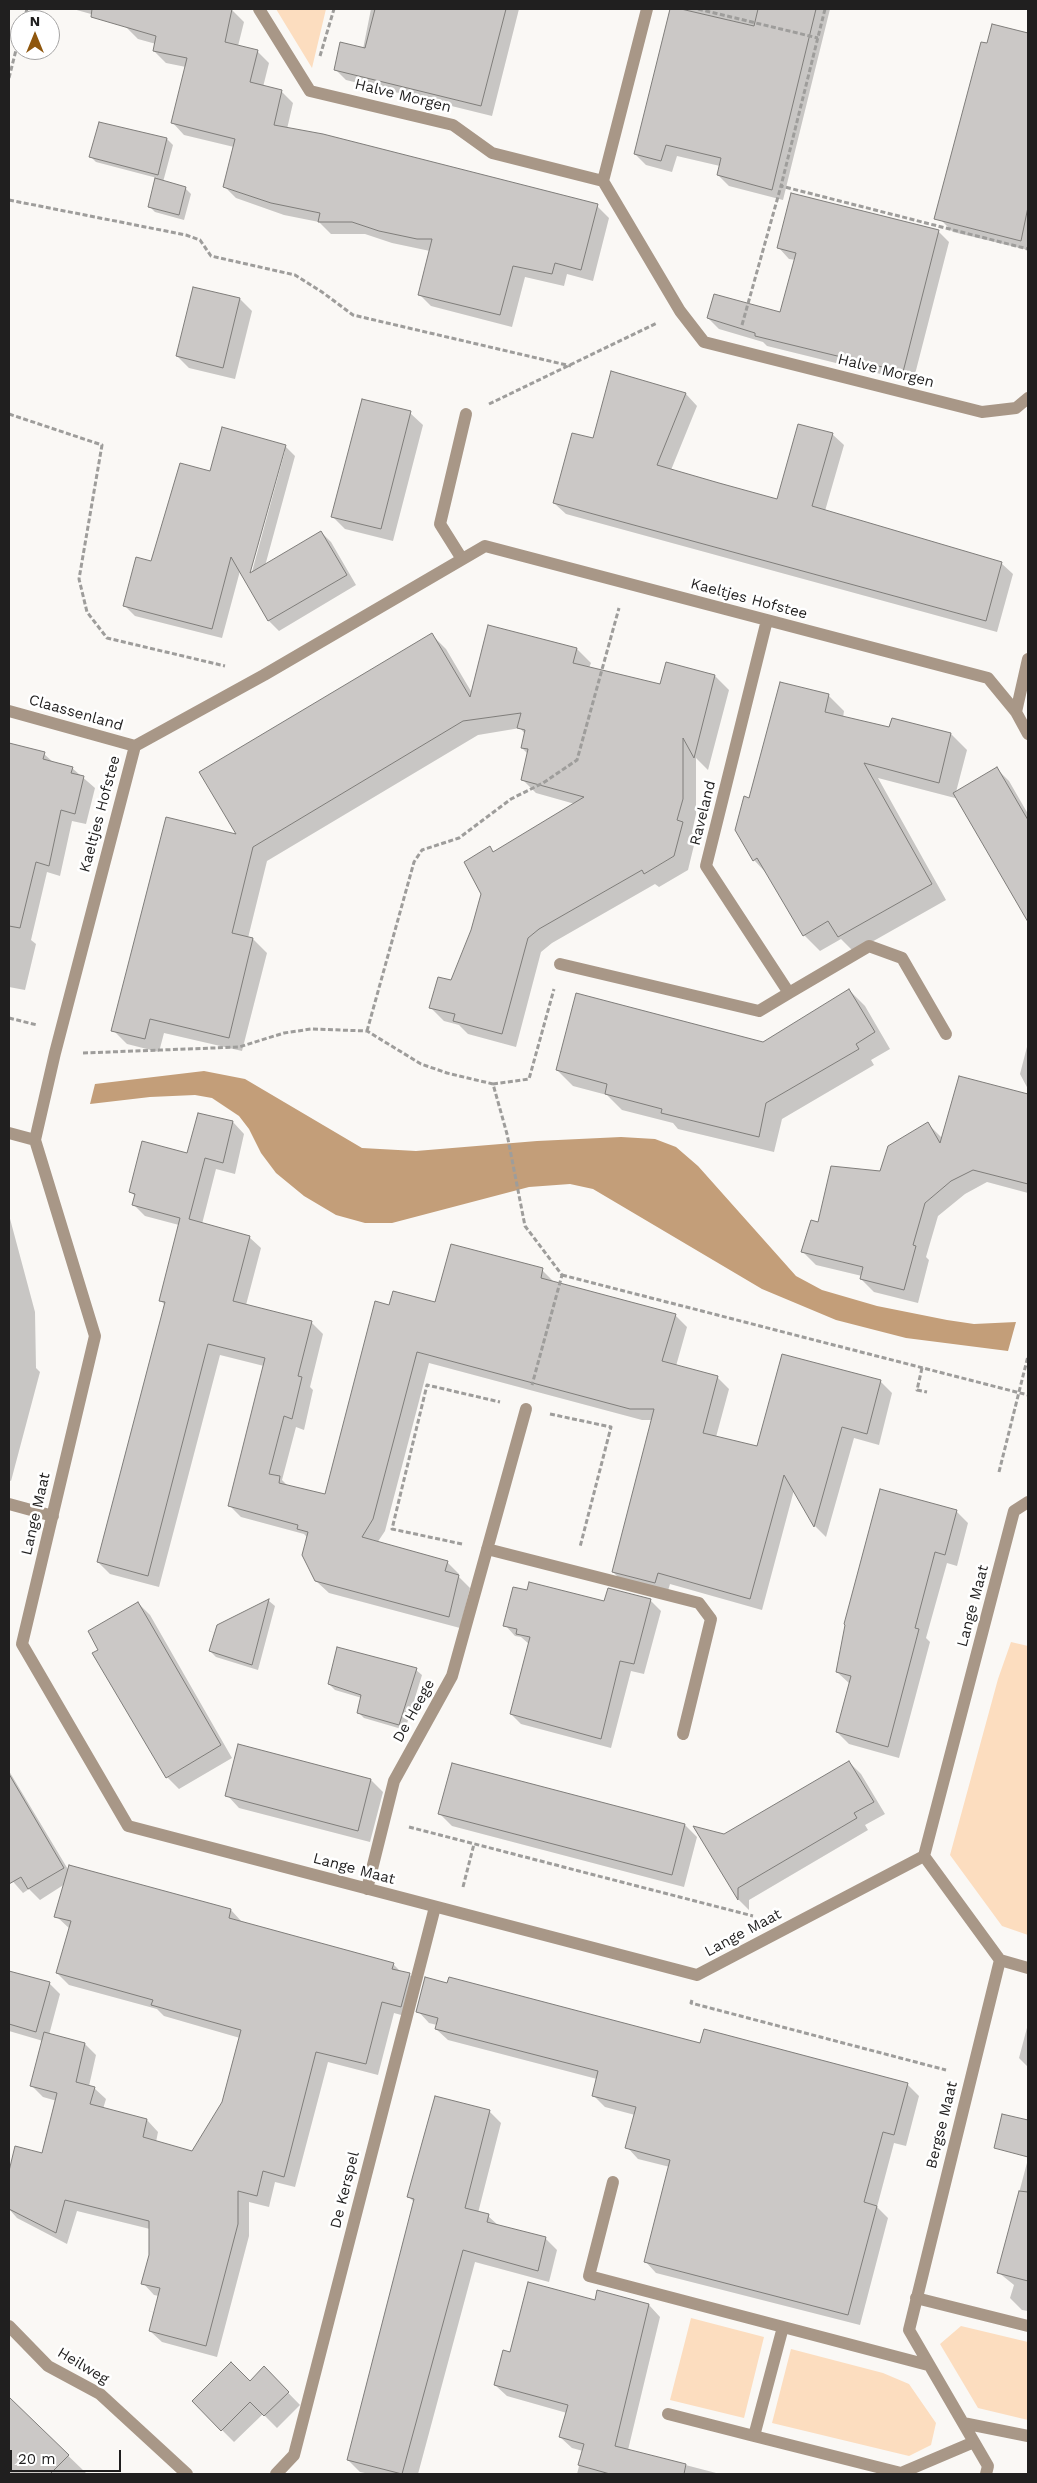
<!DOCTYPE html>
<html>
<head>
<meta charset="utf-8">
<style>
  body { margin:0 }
  #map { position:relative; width:1037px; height:2483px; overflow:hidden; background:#faf8f5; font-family:"Work Sans",sans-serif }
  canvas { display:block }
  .frame { position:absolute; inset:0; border:10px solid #201f1f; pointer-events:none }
  .north { position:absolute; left:10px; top:10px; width:50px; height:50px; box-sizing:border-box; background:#fff; border:1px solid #a6a5a5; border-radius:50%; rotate:0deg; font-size:14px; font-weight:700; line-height:20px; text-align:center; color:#201f1f }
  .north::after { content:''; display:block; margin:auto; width:18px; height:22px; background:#8f570e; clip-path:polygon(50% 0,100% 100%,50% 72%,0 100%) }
  .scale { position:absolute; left:10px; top:2450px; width:111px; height:22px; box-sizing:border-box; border:2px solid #201f1f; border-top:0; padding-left:6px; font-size:15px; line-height:18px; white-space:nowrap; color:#201f1f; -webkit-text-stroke:4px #fff; paint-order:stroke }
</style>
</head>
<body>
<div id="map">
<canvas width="1037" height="2483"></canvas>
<div class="frame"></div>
<div class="north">N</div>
<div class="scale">20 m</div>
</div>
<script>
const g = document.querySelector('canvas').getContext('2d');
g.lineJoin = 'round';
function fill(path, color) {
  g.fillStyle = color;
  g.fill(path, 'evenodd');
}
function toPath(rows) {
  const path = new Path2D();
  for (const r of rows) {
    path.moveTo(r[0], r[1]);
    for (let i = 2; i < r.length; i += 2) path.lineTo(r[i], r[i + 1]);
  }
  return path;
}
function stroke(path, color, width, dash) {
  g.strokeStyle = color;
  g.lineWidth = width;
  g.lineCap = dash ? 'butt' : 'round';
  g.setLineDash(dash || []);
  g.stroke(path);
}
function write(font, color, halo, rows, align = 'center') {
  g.font = font + ' "Work Sans",sans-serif';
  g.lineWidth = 5;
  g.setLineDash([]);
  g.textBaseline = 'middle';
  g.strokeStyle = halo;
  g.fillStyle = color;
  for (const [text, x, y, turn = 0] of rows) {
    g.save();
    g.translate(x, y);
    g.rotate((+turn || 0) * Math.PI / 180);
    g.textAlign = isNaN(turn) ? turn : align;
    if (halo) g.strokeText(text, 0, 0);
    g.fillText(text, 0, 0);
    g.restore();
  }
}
fill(toPath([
  [276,9,326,9,312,68],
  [1011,1642,1028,1646,1028,1935,1002,1926,950,1855,998,1679],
  [691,2318,764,2337,744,2418,670,2400],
  [961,2326,1028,2342,1028,2420,978,2408,940,2344],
  [791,2349,883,2373,909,2384,936,2423,931,2445,909,2456,772,2423]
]), '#fcddbf');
fill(toPath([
  [204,1071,245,1079,362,1148,416,1151,537,1141,621,1137,655,1139,676,1147,698,1166,796,1276,822,1290,877,1306,947,1320,974,1324,1016,1322,1008,1351,906,1338,836,1320,762,1289,593,1189,570,1184,529,1187,392,1223,365,1223,336,1215,304,1196,276,1173,261,1153,249,1129,239,1116,212,1098,195,1095,150,1097,90,1104,95,1084]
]), '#c39e79');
fill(toPath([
  [73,9,232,10,244,22,238,46,257,51,269,63,263,87,281,91,293,103,287,129,597,206,609,218,593,281,567,274,564,286,525,277,512,327,431,306,419,294,430,251,392,243,365,234,331,234,319,222,284,215,236,198,224,186,234,147,184,135,172,122,186,67,166,63,154,51,156,44,138,39,126,27,127,24],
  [371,9,519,9,492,116,346,80,335,69,363,49],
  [671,9,830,9,783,200,729,186,718,175,720,166,677,156,672,172,646,165,635,154],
  [993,25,1028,34,1028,250,953,232,942,221],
  [167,139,173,145,163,182,185,188,191,194,184,220,155,212,149,206,157,178,96,162,91,157],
  [938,231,949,242,913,382,767,346,763,342,719,329,708,318,781,313,796,260,789,259,779,248],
  [194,288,240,299,252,311,235,379,189,368,177,356],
  [612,373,686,394,697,406,671,470,778,500,832,434,844,445,825,511,1001,563,1013,574,997,632,566,514,554,503,594,440],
  [410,413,423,425,393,541,345,529,333,517],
  [285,446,295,456,265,566,321,532,331,542,356,585,279,631,269,621,240,571,222,638,135,616,125,606,152,562],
  [283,451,285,451,250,579,247,578],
  [432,635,446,649,472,693,577,649,591,663,589,668,661,686,667,664,715,676,729,690,708,770,696,758,696,814,692,832,696,837,688,870,659,887,655,884,552,943,541,952,516,1047,468,1034,459,1025,444,1021,430,1007,451,982,472,931,482,894,490,848,494,853,575,804,536,793,522,779,528,754,522,748,525,734,520,728,478,735,267,861,248,938,253,939,267,953,242,1051,164,1033,159,1052,127,1044,113,1030,239,836],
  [829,696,844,711,843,718,890,729,893,720,951,734,967,750,956,792,997,769,1009,781,1028,814,1028,918,956,795,955,798,878,778,946,900,854,952,841,939,820,951,804,935,769,876,754,860,737,830,750,799],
  [9,744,44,754,54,763,72,768,95,788,86,824,72,821,60,876,47,872,31,940,36,944,25,990,9,987],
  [849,990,865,1006,890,1049,871,1060,874,1065,782,1119,774,1152,678,1129,673,1123,622,1110,607,1095,573,1086,557,1070,763,1043],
  [1028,1043,1028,1089,1020,1074],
  [960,1077,1028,1095,1028,1193,987,1182,965,1194,938,1216,926,1257,929,1260,918,1303,874,1292,861,1279,862,1276,816,1265,802,1251,818,1224,881,1173,928,1124,943,1139],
  [233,1122,244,1134,235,1174,216,1169,202,1224,249,1237,261,1248,246,1305,311,1322,323,1334,310,1387,313,1390,304,1430,296,1427,282,1480,289,1487,326,1496,390,1306,436,1304,542,1270,554,1282,675,1315,687,1327,676,1366,717,1377,729,1389,716,1437,757,1447,880,1381,892,1393,879,1445,854,1438,826,1537,815,1526,794,1490,762,1610,670,1584,667,1594,625,1584,613,1572,653,1420,642,1420,429,1363,385,1531,377,1543,447,1562,459,1574,458,1576,470,1588,460,1628,329,1593,316,1581,308,1538,304,1534,241,1517,229,1505,264,1366,220,1355,159,1587,110,1574,98,1562,165,1305,160,1300,179,1225,145,1216,133,1204,136,1197,130,1191],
  [9,1215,35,1312,36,1368,40,1372,11,1481,9,1480],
  [956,1511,968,1523,957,1566,947,1563,926,1638,930,1642,899,1758,849,1744,837,1732,850,1684,837,1672],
  [528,1592,605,1602,650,1600,661,1611,644,1674,631,1671,611,1748,521,1724,511,1714,529,1644,521,1637,515,1636,505,1625],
  [269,1601,275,1606,258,1670,216,1657,210,1651,218,1626],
  [138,1603,150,1615,232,1758,179,1789,167,1777,99,1651],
  [416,1670,422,1675,405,1730,364,1718,358,1712,362,1698,335,1690,329,1684],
  [849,1762,861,1774,885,1814,865,1825,868,1830,749,1900,749,1910,739,1900,696,1828,724,1836],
  [9,1771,69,1871,231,1910,242,1922,393,1964,401,1972,409,1974,420,1986,412,2018,394,2013,378,2075,328,2062,295,2187,275,2182,269,2207,249,2202,249,2236,217,2357,162,2342,150,2331,159,2296,154,2295,143,2283,150,2255,150,2229,77,2211,67,2244,17,2218,9,2209,11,2187,9,2176,16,2148,43,2154,57,2101,43,2097,32,2086,43,2041,9,2031,9,1972,49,1983,60,1994,49,2035,85,2044,96,2055,89,2086,94,2088,106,2099,103,2109,147,2120,158,2132,156,2142,193,2152,224,2103,240,2038,164,2016,157,2009,69,1985,57,1973,70,1929,56,1916,65,1884,40,1900,29,1889,23,1893,9,1877],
  [371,1780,383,1792,370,1842,239,1808,227,1795],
  [440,1814,685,1825,697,1837,684,1887,452,1826],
  [418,2011,701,2045,908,2085,919,2096,906,2146,894,2143,877,2207,888,2218,860,2325,656,2273,645,2261,670,2167,638,2159,627,2147,635,2115,605,2107,593,2095,597,2079,448,2040,436,2029,437,2025,429,2023],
  [1028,2024,1028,2067,1019,2058],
  [489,2111,501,2123,478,2213,488,2216,499,2226,545,2238,557,2250,549,2282,475,2262,418,2474,370,2474,360,2472,348,2460,415,2203,408,2196],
  [1028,2159,1028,2311,1022,2310,1010,2298,1014,2285,998,2272],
  [598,2292,649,2305,660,2317,628,2450,720,2474,577,2474,583,2451,572,2448,560,2437,567,2413,507,2396,495,2385,511,2353,595,2301],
  [264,2368,300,2405,277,2428,263,2414,234,2442,193,2401,250,2382],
  [9,2403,15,2408,17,2406,87,2474,9,2474]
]), '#0003');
const building = toPath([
  [92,9,232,9,225,42,258,50,250,82,282,90,274,125,323,134,598,204,581,270,555,263,552,274,513,266,500,315,418,295,432,239,417,239,379,231,352,222,318,222,320,213,271,203,223,187,235,139,171,123,187,58,153,51,156,36,91,17,92,9],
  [375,9,506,9,481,106,334,70,340,42,365,48,375,9],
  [670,9,681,9,754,26,758,9,816,9,772,190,717,175,721,158,666,145,661,161,634,154,670,9],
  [992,24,1028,33,1028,207,1021,241,934,219,981,42,987,43,992,24],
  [99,122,167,138,158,175,89,157,99,122],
  [155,178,186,187,179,215,148,207,155,178],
  [791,193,939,230,903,372,755,336,755,333,707,318,714,294,780,312,796,253,777,248,791,193],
  [193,287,240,298,223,368,176,356,193,287],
  [611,371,686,393,657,465,719,483,777,499,798,424,833,433,812,506,1002,562,986,621,553,503,572,433,593,438,611,371],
  [362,399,411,411,381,529,331,517,362,399],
  [222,427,286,445,250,573,321,531,347,575,268,621,231,557,212,629,123,606,136,557,151,561,180,463,210,471,222,427],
  [488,625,577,648,573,663,660,684,666,662,715,675,694,758,683,738,683,799,677,820,683,822,674,856,644,874,642,870,539,929,528,938,502,1034,453,1021,455,1014,429,1008,438,977,451,980,471,930,481,894,464,862,490,846,493,852,584,797,521,780,528,749,521,748,525,730,517,728,521,713,463,721,253,847,232,933,253,938,229,1038,150,1019,145,1039,111,1031,166,817,236,834,199,772,432,633,470,697,488,625],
  [780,682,829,694,825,712,889,727,892,718,951,733,939,783,864,763,932,884,838,937,828,921,803,936,757,858,753,861,735,830,744,796,749,798,780,682],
  [9,743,45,752,43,759,73,767,71,773,84,776,75,814,61,810,49,866,36,862,20,928,9,926,9,743],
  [997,767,1028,820,1028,922,953,793,997,767],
  [849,989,875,1032,856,1044,859,1049,766,1103,759,1137,661,1113,662,1109,605,1094,607,1084,556,1070,576,993,763,1042,849,989],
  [959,1076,1028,1094,1028,1184,973,1170,951,1181,925,1203,913,1245,916,1246,904,1290,860,1279,863,1267,801,1252,811,1220,818,1222,831,1166,880,1171,888,1146,928,1122,940,1143,959,1076],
  [198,1113,233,1121,223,1163,205,1158,189,1219,250,1236,233,1301,312,1321,298,1376,302,1377,292,1419,284,1416,269,1474,280,1476,279,1483,325,1494,375,1301,389,1305,393,1291,435,1302,451,1244,543,1268,541,1278,676,1314,662,1361,718,1376,703,1433,757,1446,782,1354,881,1380,867,1434,842,1427,814,1527,784,1475,750,1599,658,1573,655,1583,612,1572,654,1409,630,1409,417,1352,373,1519,362,1537,448,1561,445,1571,459,1575,449,1617,315,1581,302,1555,308,1532,297,1529,298,1525,228,1506,265,1358,208,1344,148,1576,97,1562,165,1302,159,1301,180,1218,132,1205,135,1194,129,1192,142,1141,187,1153,198,1113],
  [880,1489,957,1510,945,1555,935,1552,915,1628,919,1629,888,1747,836,1732,851,1676,836,1672,845,1625,844,1624,880,1489],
  [529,1582,604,1601,608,1588,651,1599,634,1664,620,1661,601,1739,510,1714,530,1637,516,1634,517,1629,503,1626,513,1587,527,1590,529,1582],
  [269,1599,252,1665,209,1651,217,1625,269,1599],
  [138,1602,221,1745,166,1778,92,1653,98,1650,88,1631,138,1602],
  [337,1647,417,1668,399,1725,357,1713,361,1695,328,1684,337,1647],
  [238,1744,371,1779,358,1831,225,1796,238,1744],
  [849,1761,874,1802,854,1813,857,1818,738,1888,738,1900,693,1826,724,1834,849,1761],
  [452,1763,685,1824,672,1875,438,1814,452,1763],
  [9,1774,64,1868,28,1889,21,1877,9,1884,9,1774],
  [69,1865,231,1909,229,1918,394,1963,392,1969,410,1973,401,2007,382,2002,366,2064,316,2052,284,2177,263,2171,257,2196,238,2191,238,2224,206,2346,149,2331,160,2288,141,2284,149,2255,149,2221,65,2200,56,2233,9,2209,9,2171,15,2146,42,2153,57,2093,30,2086,44,2032,85,2043,76,2082,95,2087,90,2104,147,2119,143,2137,192,2151,222,2102,241,2030,151,2005,153,2000,56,1973,71,1921,54,1917,69,1865],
  [9,1971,50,1982,36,2032,9,2024,9,1971],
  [425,1977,447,1983,449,1977,700,2043,704,2029,908,2083,894,2135,883,2132,864,2202,877,2206,848,2315,644,2262,670,2160,625,2148,636,2107,592,2096,598,2071,435,2029,438,2018,416,2012,425,1977],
  [435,2096,490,2110,465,2208,489,2214,487,2222,546,2237,538,2271,463,2250,402,2474,347,2460,414,2199,407,2197,435,2096],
  [1002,2114,1028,2120,1028,2157,994,2148,1002,2114],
  [1019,2191,1028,2192,1028,2281,997,2273,1019,2191],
  [528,2282,595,2300,597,2290,649,2304,615,2446,686,2464,684,2474,610,2474,578,2465,584,2444,559,2437,568,2405,494,2385,503,2350,510,2352,528,2282],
  [231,2362,250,2381,264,2366,289,2392,264,2416,250,2402,221,2431,192,2401,231,2362],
  [9,2397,69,2455,50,2474,9,2474,9,2397]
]);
fill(building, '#cbc8c6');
stroke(building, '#7f7d7a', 1);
stroke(toPath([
  [698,9,818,38],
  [825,9,781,186,1028,249],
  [24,20,27,9],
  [320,56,334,9],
  [9,78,20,34],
  [9,200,186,235,200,240,211,256,295,275,322,292,353,315,571,366],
  [742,325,781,186],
  [489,404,657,323],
  [9,414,102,445,79,579,87,612,107,638,225,666],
  [9,1018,37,1025],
  [367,1031,414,862,422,850,459,838,511,799,543,783,577,760,619,608],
  [83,1053,239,1047,284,1033,311,1029,367,1031,421,1064,447,1073,493,1084,507,1134,525,1226,562,1275,532,1385],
  [493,1084,529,1079,554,989],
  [562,1275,1028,1395],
  [922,1368,917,1390,927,1392],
  [550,1414,611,1427,580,1547],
  [999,1472,1028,1356],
  [462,1544,392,1529,427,1385,500,1402],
  [409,1827,753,1916],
  [463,1887,474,1844],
  [692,2000,691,2003,946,2070]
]), '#9e9d9b', 3, [5, 2.5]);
stroke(toPath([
  [259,9,310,91,453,125,492,153,603,181,680,311,704,342,982,412,1016,408,1028,398],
  [603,181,647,9],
  [462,559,440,524,466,414],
  [9,711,135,746],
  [1016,712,1028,659],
  [1028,734,1016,712,988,678,485,546,264,675,135,746,55,1053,35,1140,95,1336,22,1644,128,1826,697,1975,924,1856,1014,1511,1028,1502],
  [560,964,759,1011,789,993,706,866,767,620],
  [789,993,869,946,902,958,946,1034],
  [9,1133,35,1140],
  [9,1504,53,1516],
  [487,1549,699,1603,711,1619,683,1734],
  [924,1856,1000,1960,909,2330,988,2466,986,2474],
  [367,1889,394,1781,452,1676,526,1409],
  [1000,1960,1028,1968],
  [613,2182,589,2276,928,2365],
  [916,2298,1028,2326],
  [9,2326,48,2366,100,2394,187,2474],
  [783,2327,754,2436,901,2473,974,2442],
  [668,2414,754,2436],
  [963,2423,1028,2436],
  [276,2474,294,2455,435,1907]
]), '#a89787', 12);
write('15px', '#201f1f', '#fff', [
  ["Halve Morgen",403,96,14],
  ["Halve Morgen",886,371,14],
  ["Kaeltjes Hofstee",749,599,15],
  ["Claassenland",76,713,16],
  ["Raveland",703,813,-76],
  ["Kaeltjes Hofstee",100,814,-75],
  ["Lange Maat",36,1514,-77],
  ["Lange Maat",973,1606,-75],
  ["De Heege",414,1711,-61],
  ["Lange Maat",354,1869,15],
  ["Lange Maat",743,1933,-28],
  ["Bergse Maat",942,2125,-76],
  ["De Kerspel",345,2190,-76],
  ["Heilweg",83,2366,31]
]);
</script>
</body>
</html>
